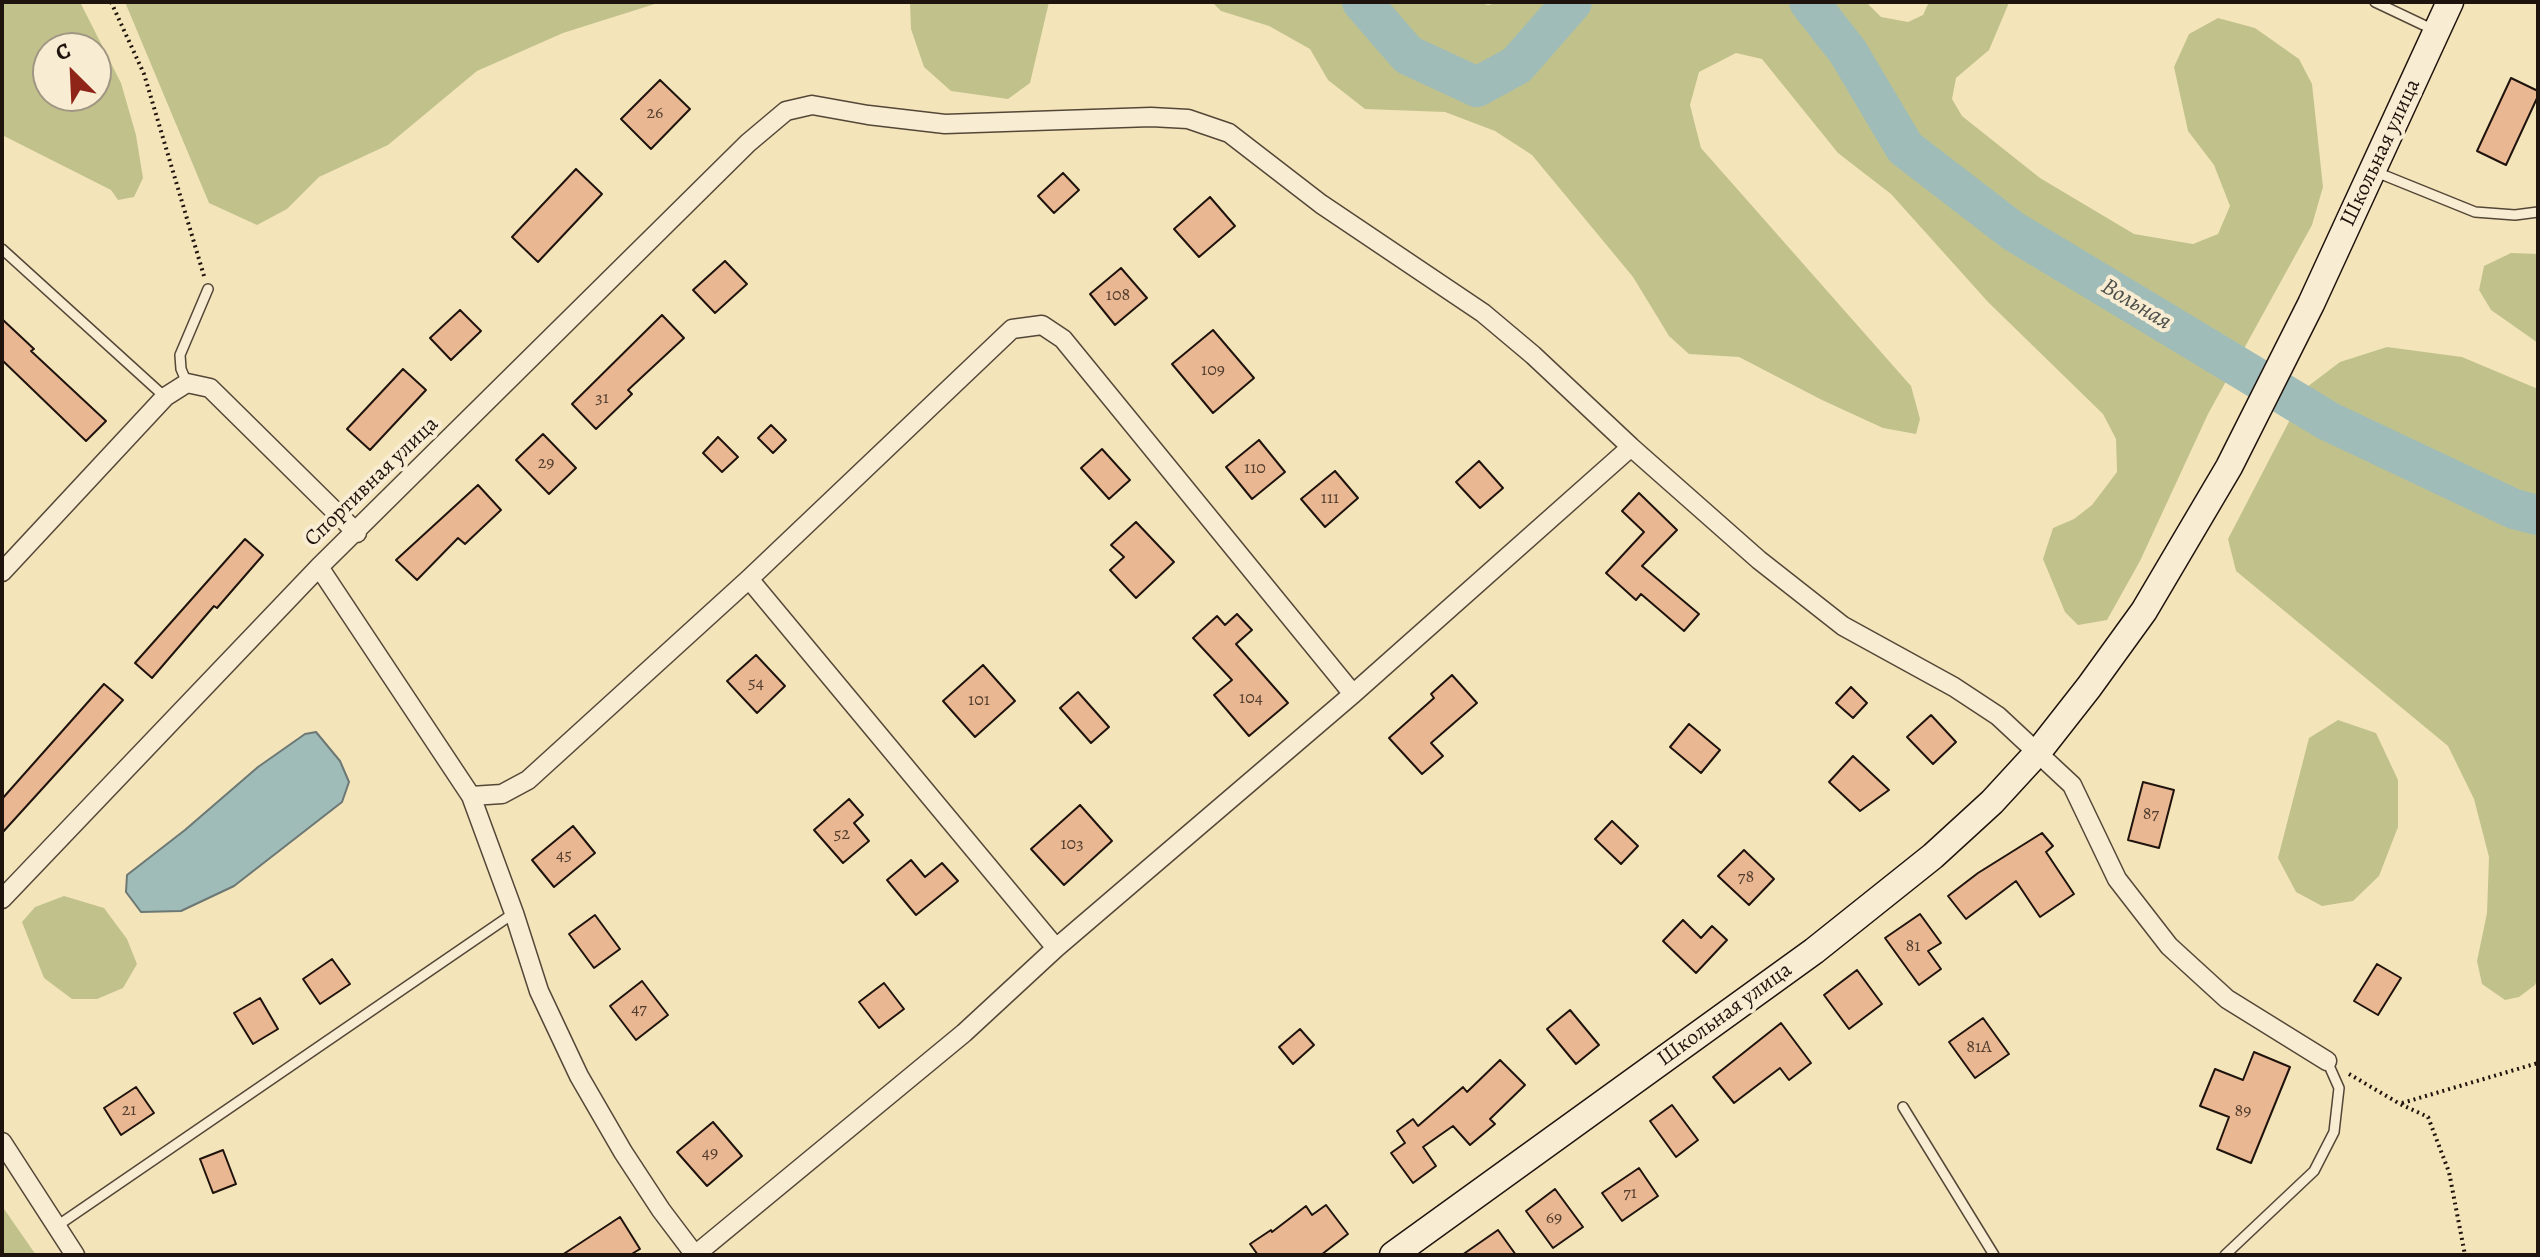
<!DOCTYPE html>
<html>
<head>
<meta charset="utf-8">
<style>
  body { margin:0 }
  #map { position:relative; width:2540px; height:1257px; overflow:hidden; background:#f4e4ba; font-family:Alegreya,serif }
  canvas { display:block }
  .frame { position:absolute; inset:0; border:4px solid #1f130d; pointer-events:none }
  .north { position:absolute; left:32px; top:32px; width:80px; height:80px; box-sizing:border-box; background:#f8edd2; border:2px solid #a19683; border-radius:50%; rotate:336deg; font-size:22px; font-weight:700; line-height:32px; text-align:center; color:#1f130d }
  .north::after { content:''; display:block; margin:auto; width:28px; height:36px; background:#8f2418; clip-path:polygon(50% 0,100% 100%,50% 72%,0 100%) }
</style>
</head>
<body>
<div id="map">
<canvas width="2540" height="1257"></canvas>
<div class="frame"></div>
<div class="north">С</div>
</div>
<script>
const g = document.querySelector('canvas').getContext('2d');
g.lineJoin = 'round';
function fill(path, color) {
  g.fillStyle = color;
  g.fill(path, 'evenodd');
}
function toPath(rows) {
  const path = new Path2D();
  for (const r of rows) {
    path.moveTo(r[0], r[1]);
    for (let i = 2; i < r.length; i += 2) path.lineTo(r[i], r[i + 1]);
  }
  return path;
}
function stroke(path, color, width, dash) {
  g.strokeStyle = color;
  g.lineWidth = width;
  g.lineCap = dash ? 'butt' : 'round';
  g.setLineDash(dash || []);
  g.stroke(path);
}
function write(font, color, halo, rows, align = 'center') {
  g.font = font + ' Alegreya,serif';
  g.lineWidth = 8;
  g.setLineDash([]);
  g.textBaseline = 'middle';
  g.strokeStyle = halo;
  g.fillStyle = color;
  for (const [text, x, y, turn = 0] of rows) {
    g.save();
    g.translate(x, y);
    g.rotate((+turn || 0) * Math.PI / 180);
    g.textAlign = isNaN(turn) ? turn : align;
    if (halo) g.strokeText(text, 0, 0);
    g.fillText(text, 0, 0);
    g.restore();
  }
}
fill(toPath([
  [2,2,80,2,121,83,136,135,143,178,134,197,118,200,111,190,2,135],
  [96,48,96,96,48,96,48,48],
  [125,2,661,2,563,33,477,71,388,145,319,177,287,209,257,225,209,203],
  [910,2,1049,2,1030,83,1008,99,951,91,924,67,911,29],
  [1212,2,1477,2,1488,5,1501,2,1866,2,1881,17,1908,22,1923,15,1929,2,2007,2,2008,5,1989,50,1956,78,1952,99,1962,116,2040,178,2134,234,2193,244,2218,234,2230,206,2214,165,2188,131,2174,67,2189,34,2218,18,2255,28,2299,59,2312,84,2323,187,2312,225,2208,414,2140,561,2107,620,2078,625,2065,612,2043,559,2053,528,2074,519,2092,505,2117,472,2116,439,2103,414,1988,302,1891,194,1838,153,1762,59,1736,53,1699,72,1690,105,1701,148,1911,386,1920,419,1916,434,1883,428,1822,400,1739,357,1689,354,1669,336,1633,277,1532,155,1495,131,1445,112,1365,109,1328,80,1310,49,1269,26,1221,11],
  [2511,253,2538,254,2538,343,2491,310,2479,290,2484,266],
  [2387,347,2462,357,2538,389,2538,978,2535,985,2519,997,2505,1000,2482,984,2477,961,2487,913,2489,857,2474,799,2448,746,2236,571,2228,539,2307,387,2340,362],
  [2338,720,2376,733,2398,780,2398,827,2379,876,2353,901,2322,906,2296,892,2278,858,2309,738],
  [64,896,104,908,127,939,137,964,123,988,97,999,72,999,44,978,22,922,35,907],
  [2,1206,36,1255,2,1255]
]), '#c1c28b');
const water = toPath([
  [316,732,340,761,349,782,342,802,234,886,181,911,141,912,126,892,127,875,185,830,258,767,305,734,316,732]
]);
fill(water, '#9fbcb9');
stroke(water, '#6c7874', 2);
stroke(toPath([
  [1362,2,1408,55,1477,87,1517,65,1572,2],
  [1809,2,1848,52,1905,148,2013,231,2328,421,2514,509,2538,515]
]), '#9fbcb9', 40);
const building = toPath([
  [2511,78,2538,91,2538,96,2506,165,2477,151,2511,78],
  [660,80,690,109,651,149,621,119,660,80],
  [576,169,602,194,538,262,512,237,576,169],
  [1063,173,1079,190,1054,213,1038,196,1063,173],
  [1210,197,1235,226,1199,257,1174,229,1210,197],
  [725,261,747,284,715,313,693,290,725,261],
  [1121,268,1147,298,1115,325,1090,294,1121,268],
  [460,310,481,331,451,360,430,338,460,310],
  [662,315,684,338,628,390,632,394,596,429,572,404,662,315],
  [2,319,34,349,31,351,106,421,86,441,2,360,2,319],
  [1213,330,1254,378,1213,413,1172,364,1213,330],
  [403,369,426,390,370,450,347,429,403,369],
  [771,425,786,440,773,453,758,438,771,425],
  [543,434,576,468,549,494,516,460,543,434],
  [718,437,738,457,722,472,703,453,718,437],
  [1259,440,1285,472,1252,499,1226,467,1259,440],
  [1102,449,1130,480,1109,499,1081,468,1102,449],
  [1479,461,1503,488,1480,508,1456,482,1479,461],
  [1335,471,1358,498,1325,527,1301,499,1335,471],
  [478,485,501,510,465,544,458,538,417,580,396,560,478,485],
  [1639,493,1677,530,1642,566,1699,614,1684,631,1641,594,1636,600,1606,573,1644,532,1622,511,1639,493],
  [1136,522,1174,562,1136,598,1110,570,1124,557,1111,545,1136,522],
  [245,539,263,555,217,608,214,606,152,678,135,663,245,539],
  [1237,614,1252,630,1236,644,1288,703,1249,736,1214,695,1232,680,1193,638,1217,616,1225,625,1237,614],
  [756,655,785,686,757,713,727,681,756,655],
  [983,665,1015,701,975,737,943,701,983,665],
  [1452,675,1477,703,1431,743,1443,756,1422,774,1389,738,1434,698,1431,694,1452,675],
  [104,684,123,700,2,833,2,799,104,684],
  [1851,687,1867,703,1853,718,1836,703,1851,687],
  [1078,692,1109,727,1091,743,1060,708,1078,692],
  [1931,715,1956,742,1933,764,1907,737,1931,715],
  [1689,724,1720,750,1701,773,1670,747,1689,724],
  [1853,756,1889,790,1860,811,1829,782,1853,756],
  [2143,782,2174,790,2159,848,2128,840,2143,782],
  [849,799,863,815,854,823,869,841,843,863,814,830,849,799],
  [1080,805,1112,841,1064,885,1031,849,1080,805],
  [1612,821,1638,846,1621,864,1595,839,1612,821],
  [573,826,595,853,554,887,532,860,573,826],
  [2042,833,2053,846,2046,852,2074,894,2040,917,2016,881,1966,919,1948,896,1978,873,2042,833],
  [1744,850,1774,879,1749,905,1718,876,1744,850],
  [911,860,925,877,942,863,958,881,916,915,887,880,911,860],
  [1920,914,1941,943,1928,951,1941,969,1919,985,1885,938,1920,914],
  [595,915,620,949,594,968,569,934,595,915],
  [1683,920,1701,938,1712,926,1727,940,1696,973,1663,941,1683,920],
  [332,959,350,984,320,1004,303,979,332,959],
  [2377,964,2401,978,2378,1015,2354,1001,2377,964],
  [1857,970,1882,1004,1849,1029,1824,995,1857,970],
  [642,981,668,1015,636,1040,610,1006,642,981],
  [884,983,904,1009,879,1028,859,1002,884,983],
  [260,998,278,1029,253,1044,234,1013,260,998],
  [1570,1010,1599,1045,1576,1064,1547,1029,1570,1010],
  [1983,1018,2009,1054,1975,1078,1949,1042,1983,1018],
  [1781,1023,1811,1063,1789,1080,1780,1068,1734,1103,1713,1077,1781,1023],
  [1300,1029,1314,1045,1293,1064,1279,1047,1300,1029],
  [2254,1052,2290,1067,2251,1163,2217,1149,2229,1117,2200,1106,2215,1069,2243,1080,2254,1052],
  [1500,1060,1525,1085,1490,1119,1495,1124,1470,1145,1453,1126,1423,1147,1436,1166,1413,1183,1391,1153,1405,1143,1397,1131,1413,1119,1418,1126,1463,1087,1467,1092,1500,1060],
  [136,1087,154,1113,121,1135,104,1108,136,1087],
  [1672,1105,1698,1140,1676,1157,1650,1121,1672,1105],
  [713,1122,742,1156,707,1186,677,1152,713,1122],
  [223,1150,236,1184,213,1193,200,1159,223,1150],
  [1639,1168,1658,1196,1622,1221,1602,1193,1639,1168],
  [1555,1189,1583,1227,1553,1248,1526,1211,1555,1189],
  [1326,1205,1348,1234,1321,1255,1258,1255,1250,1244,1271,1230,1272,1232,1306,1206,1312,1215,1326,1205],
  [620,1217,640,1249,630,1255,562,1255,620,1217],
  [1498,1230,1516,1255,1462,1255,1498,1230]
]);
fill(building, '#e9b892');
stroke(building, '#1f130d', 2);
const lane = toPath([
  [2375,2,2434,30],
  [2376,172,2475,212,2515,215,2538,212],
  [2,249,165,397],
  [187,383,181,369,180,355,208,289],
  [1903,1107,1994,1255],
  [57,1226,514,913],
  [2225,1255,2314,1171,2334,1132,2339,1088,2327,1061]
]);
const street = toPath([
  [319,567,471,796,514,913,539,991,579,1076,623,1152,661,1210,695,1255],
  [2,572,165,397,187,383,210,388,357,533],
  [749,579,1056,948],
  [471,796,502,794,528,780,749,579,1012,329,1042,325,1063,339,1353,694],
  [2,899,319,567,748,143,786,111,812,105,868,115,945,124,1151,117,1188,119,1229,133,1321,204,1483,313,1533,355,1631,447,1759,560,1843,626,1954,687,1998,716,2072,785,2117,879,2169,946,2227,999,2327,1061],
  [2,1142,75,1255],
  [695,1255,964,1033,1056,948,1353,694,1631,447]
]);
const secondary = toPath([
  [1393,1255,1814,951,1933,856,1992,802,2038,752,2089,687,2144,611,2229,467,2311,304,2450,2]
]);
stroke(lane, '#544738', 12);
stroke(street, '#544738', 21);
stroke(secondary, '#1f130d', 29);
stroke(toPath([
  [111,2,144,74,204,276],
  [2349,1074,2400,1104,2428,1117,2449,1172,2465,1255],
  [2402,1103,2538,1063]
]), '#1f130d', 4, [2, 4]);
stroke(lane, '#f8edd2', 9);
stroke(street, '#f8edd2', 18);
stroke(secondary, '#f8edd2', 26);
write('18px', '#523c2e', null, [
  ["26",655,114],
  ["108",1118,296],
  ["109",1213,371],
  ["31",602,399],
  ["29",546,464],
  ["110",1255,469],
  ["111",1330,499],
  ["54",756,684],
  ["104",1251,699],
  ["101",979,701],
  ["87",2151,815],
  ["52",842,835],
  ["103",1072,845],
  ["45",564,856],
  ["78",1746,878],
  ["81",1913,947],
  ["47",639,1010],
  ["81А",1979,1048],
  ["21",129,1111],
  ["89",2243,1112],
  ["49",710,1154],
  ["71",1630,1194],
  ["69",1554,1219]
]);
write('22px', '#1f130d', '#f8edd2', [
  ["Школьная улица",2381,153,-65],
  ["Спортивная улица",372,482,-44],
  ["Школьная улица",1725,1015,-36]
]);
write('italic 24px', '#4c4e49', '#f8edd2', [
  ["Вольная",2136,305,31]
]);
</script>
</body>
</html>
